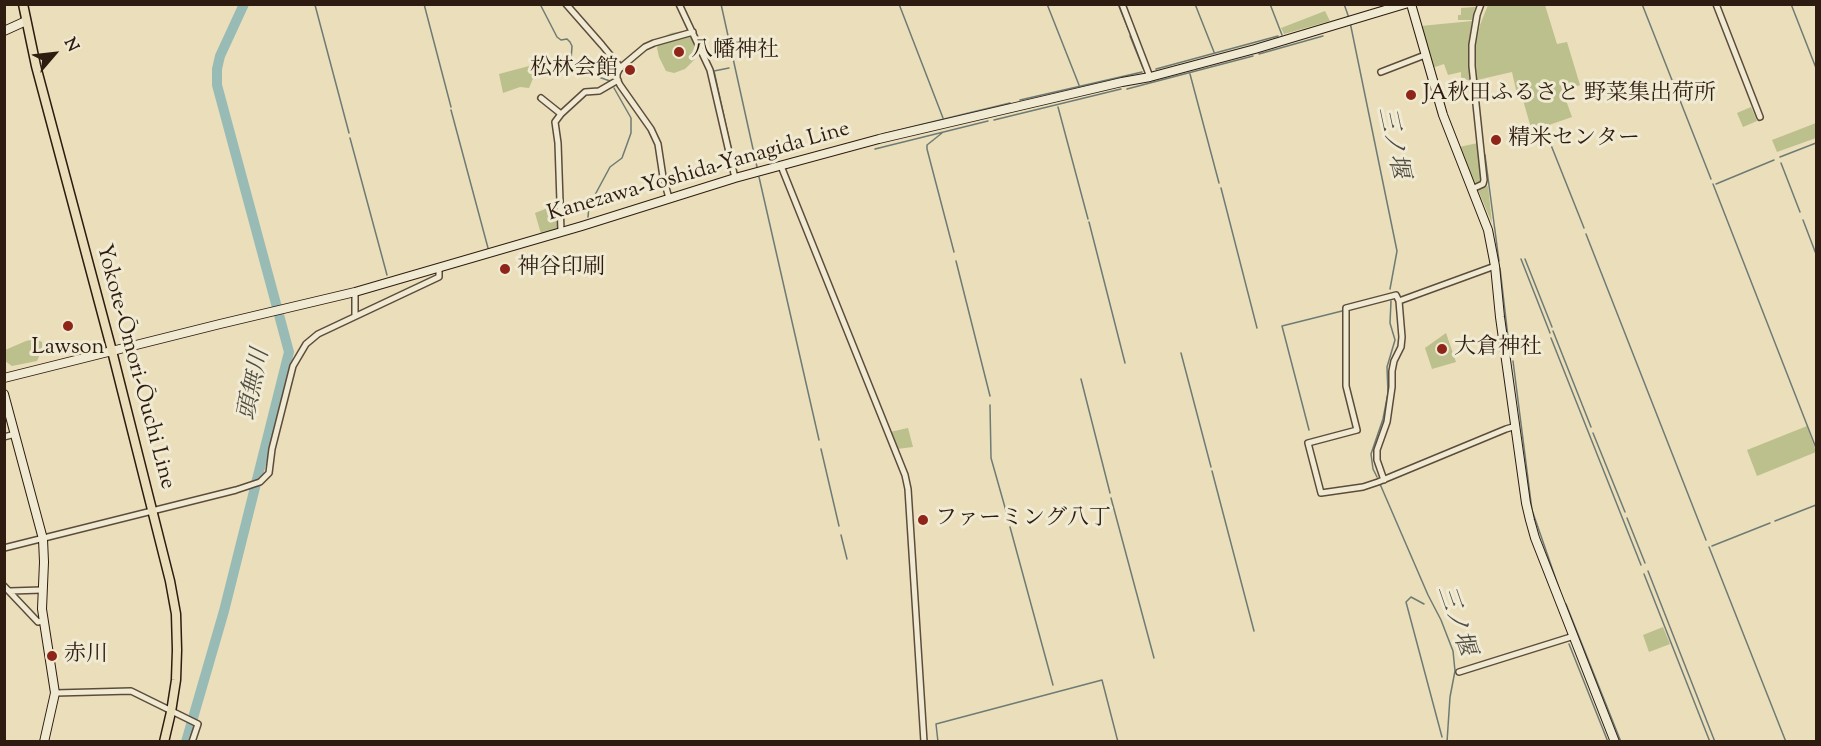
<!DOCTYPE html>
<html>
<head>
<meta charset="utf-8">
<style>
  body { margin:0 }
  #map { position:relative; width:1821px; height:746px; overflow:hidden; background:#eadebb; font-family:"Sorts Mill Goudy",serif }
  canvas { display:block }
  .frame { position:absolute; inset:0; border:6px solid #2e1c11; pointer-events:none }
  .north { position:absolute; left:24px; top:24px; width:60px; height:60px; -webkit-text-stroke:4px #f1ead3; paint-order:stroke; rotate:62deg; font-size:16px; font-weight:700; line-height:24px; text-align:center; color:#2e1c11 }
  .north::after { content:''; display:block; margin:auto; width:21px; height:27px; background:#2e1c11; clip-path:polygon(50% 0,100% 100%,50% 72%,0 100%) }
</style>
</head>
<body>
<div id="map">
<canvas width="1821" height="746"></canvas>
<div class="frame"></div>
<div class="north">N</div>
</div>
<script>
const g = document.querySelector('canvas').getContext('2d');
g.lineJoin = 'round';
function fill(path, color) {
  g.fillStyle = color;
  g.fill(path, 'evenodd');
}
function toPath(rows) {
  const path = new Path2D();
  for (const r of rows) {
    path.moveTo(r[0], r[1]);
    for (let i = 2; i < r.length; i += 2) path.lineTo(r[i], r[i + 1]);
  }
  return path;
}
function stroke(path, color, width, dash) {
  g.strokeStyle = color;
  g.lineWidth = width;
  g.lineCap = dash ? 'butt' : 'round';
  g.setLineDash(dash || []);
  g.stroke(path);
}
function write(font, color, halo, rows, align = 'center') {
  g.font = font + ' "Sorts Mill Goudy","Noto Serif JP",serif';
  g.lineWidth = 6;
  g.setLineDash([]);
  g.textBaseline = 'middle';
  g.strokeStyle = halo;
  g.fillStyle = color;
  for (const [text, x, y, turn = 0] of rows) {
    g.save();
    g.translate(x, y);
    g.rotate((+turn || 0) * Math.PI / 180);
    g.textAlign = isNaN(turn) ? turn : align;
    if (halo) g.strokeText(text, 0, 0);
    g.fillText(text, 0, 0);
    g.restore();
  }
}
fill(toPath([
  [1488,5,1545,5,1557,44,1567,42,1580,85,1563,92,1572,117,1546,126,1547,129,1533,135,1521,93,1517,94,1512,72,1477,80,1475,48,1480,25],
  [1475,7,1472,20,1458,20,1458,15,1461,15,1461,8],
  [1325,11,1330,21,1284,34,1281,28],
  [1472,21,1468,50,1471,81,1461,78,1461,72,1448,75,1444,64,1432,68,1421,26],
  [683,31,694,38,697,51,695,59,685,69,674,73,666,71,659,57,657,48,661,38,671,33],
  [529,66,528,71,535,74,529,88,520,87,503,93,499,74],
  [1751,107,1757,121,1743,127,1737,113],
  [1816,123,1816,138,1777,152,1772,140],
  [1478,143,1482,182,1474,183,1459,147],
  [1488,186,1492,223,1478,190],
  [558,204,560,228,541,234,535,213],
  [1446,333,1456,362,1432,369,1425,348],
  [35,339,42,342,42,349,37,361,12,366,5,361,5,350,26,341],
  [1807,426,1816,452,1757,476,1747,450],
  [908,428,913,447,897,449,890,432],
  [1663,627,1670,644,1649,652,1643,635]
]), '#bbc08d');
stroke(toPath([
  [424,4,451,107],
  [540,4,557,37,561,40,567,39,570,42,572,46,571,61,573,68,610,81],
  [721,4,757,167],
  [899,4,943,118],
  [1047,4,1079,85],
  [1118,4,1129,31],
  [1195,4,1214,52],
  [1270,4,1282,35],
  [1344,4,1349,18],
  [1642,4,1711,179],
  [1791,4,1816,68],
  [315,5,349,133],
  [1350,22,1397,251,1390,289],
  [1130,36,1143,68],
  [1144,54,1148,64],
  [1259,54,1323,36],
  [729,68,714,71,736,171],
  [1156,69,1278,36],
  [1190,74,1219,183],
  [1127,89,1253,56],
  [1020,100,1142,72],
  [1058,107,1088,219],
  [451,110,488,248],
  [994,120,1121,89],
  [1545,130,1584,228],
  [942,133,927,145,927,149,954,252],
  [882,134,1010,103],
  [350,138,387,275],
  [875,149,988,121],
  [1485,155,1499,261],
  [1780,157,1816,143],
  [1781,163,1800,212],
  [759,177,819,440],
  [1713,184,1816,448],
  [1716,184,1774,160],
  [1221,188,1257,328],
  [588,217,589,206,610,167,622,158,631,133,631,118,614,88],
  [1803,220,1816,254],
  [1089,222,1125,363],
  [1586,234,1706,540],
  [1521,259,1550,333],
  [1525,259,1552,327],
  [956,261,990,396],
  [1500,268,1508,337],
  [1553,331,1591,427],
  [1551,338,1641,565],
  [1181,353,1211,467],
  [1513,361,1532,510,1560,591],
  [1081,379,1110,493],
  [990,405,991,458,1008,518],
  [1309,430,1282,326,1342,311],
  [1593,433,1625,512],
  [821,449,839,526],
  [1212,471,1254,631],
  [1377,477,1373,469,1371,454,1383,419,1388,393,1387,367,1395,340,1390,323,1391,301],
  [1380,484,1428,595,1441,620,1453,651,1455,671,1450,697,1447,742],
  [1111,498,1154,658],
  [1627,518,1645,563],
  [1775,521,1816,505],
  [1010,527,1053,685],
  [841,535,847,559],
  [1712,546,1770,523],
  [1709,547,1786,742],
  [1648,571,1715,742],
  [1644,574,1710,742],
  [1424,604,1411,597,1406,602,1442,737],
  [1566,604,1621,742],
  [1569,644,1608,742],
  [938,742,936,724,1102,680,1118,742]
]), '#6e7b74', 1.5);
stroke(toPath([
  [186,742,224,611,289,352,217,85,217,69,220,56,244,4]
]), '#98bbb6', 10);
const street = toPath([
  [566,4,602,45,621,68],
  [679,4,710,70,735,178],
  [1122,4,1150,77],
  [1716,4,1760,117],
  [1381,72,1425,55],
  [541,98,561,114],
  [781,166,905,475,908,489,924,742],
  [1472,189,1483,184,1484,180,1472,66,1472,45,1477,15,1481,4],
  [669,198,663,177,658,144,651,129,620,85,617,79,617,74,620,68,645,47,654,43,693,32],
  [561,231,558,143,555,122,561,114,585,92,599,91,618,80],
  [1495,266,1399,301,1396,295,1346,308,1346,386,1357,430,1308,443,1321,493,1363,487,1378,482,1506,429,1516,426],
  [355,292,355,315],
  [4,437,15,434],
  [1384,480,1377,460,1377,450,1387,422,1392,387,1392,371,1394,361,1401,347,1402,337,1399,301],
  [4,548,236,490,260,482,269,473,272,449,293,366,306,344,318,334,439,277,439,267],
  [4,586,38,622,43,621],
  [10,591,42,590],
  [1459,672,1574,636],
  [55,693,131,691,198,724,192,742]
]);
const secondary = toPath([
  [1411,4,1443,115,1488,230,1495,266,1500,317,1526,503,1530,520,1535,538,1615,742],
  [4,31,26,21],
  [4,378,220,324,355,292,582,226,735,178,879,139,1122,82,1150,77,1255,49,1405,4],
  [4,394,43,539,44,562,42,609,55,693,44,742]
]);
const primary = toPath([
  [23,4,36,66,112,351,170,581,176,614,177,650,176,680,171,712,164,742]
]);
stroke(street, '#5d4c3c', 8);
stroke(secondary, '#2e1c11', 10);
stroke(primary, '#2e1c11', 11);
stroke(street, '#f1ead3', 5);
stroke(secondary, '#f1ead3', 8);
stroke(primary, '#eadebb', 8);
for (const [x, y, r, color] of [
  [679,52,6,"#8f2418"],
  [630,70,6,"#8f2418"],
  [1411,95,6,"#8f2418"],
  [1496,140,6,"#8f2418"],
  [505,269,6,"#8f2418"],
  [68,326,6,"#8f2418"],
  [1442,349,6,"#8f2418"],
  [923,520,6,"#8f2418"],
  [52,656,6,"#8f2418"]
]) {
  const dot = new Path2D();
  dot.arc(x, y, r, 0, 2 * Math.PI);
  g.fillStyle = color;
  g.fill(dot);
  stroke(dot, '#f1ead3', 2);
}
write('22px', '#2e1c11', '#f1ead3', [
  ["八幡神社",691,52],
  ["松林会館",618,70,"right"],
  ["JA秋田ふるさと 野菜集出荷所",1423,95],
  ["精米センター",1508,140],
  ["神谷印刷",517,269],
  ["Lawson",68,349,"center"],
  ["大倉神社",1454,349],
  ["ファーミング八丁",935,520],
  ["赤川",64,656]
], 'left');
write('22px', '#2e1c11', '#f1ead3', [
  ["Kanezawa-Yoshida-Yanagida Line",699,173,-16],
  ["Yokote-Ōmori-Ōuchi Line",134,367,75]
]);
write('italic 24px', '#4e4c43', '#f1ead3', [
  ["三ノ堰",1391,143,78],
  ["頭無川",256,385,-78],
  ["三ノ堰",1454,621,71]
]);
</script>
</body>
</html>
